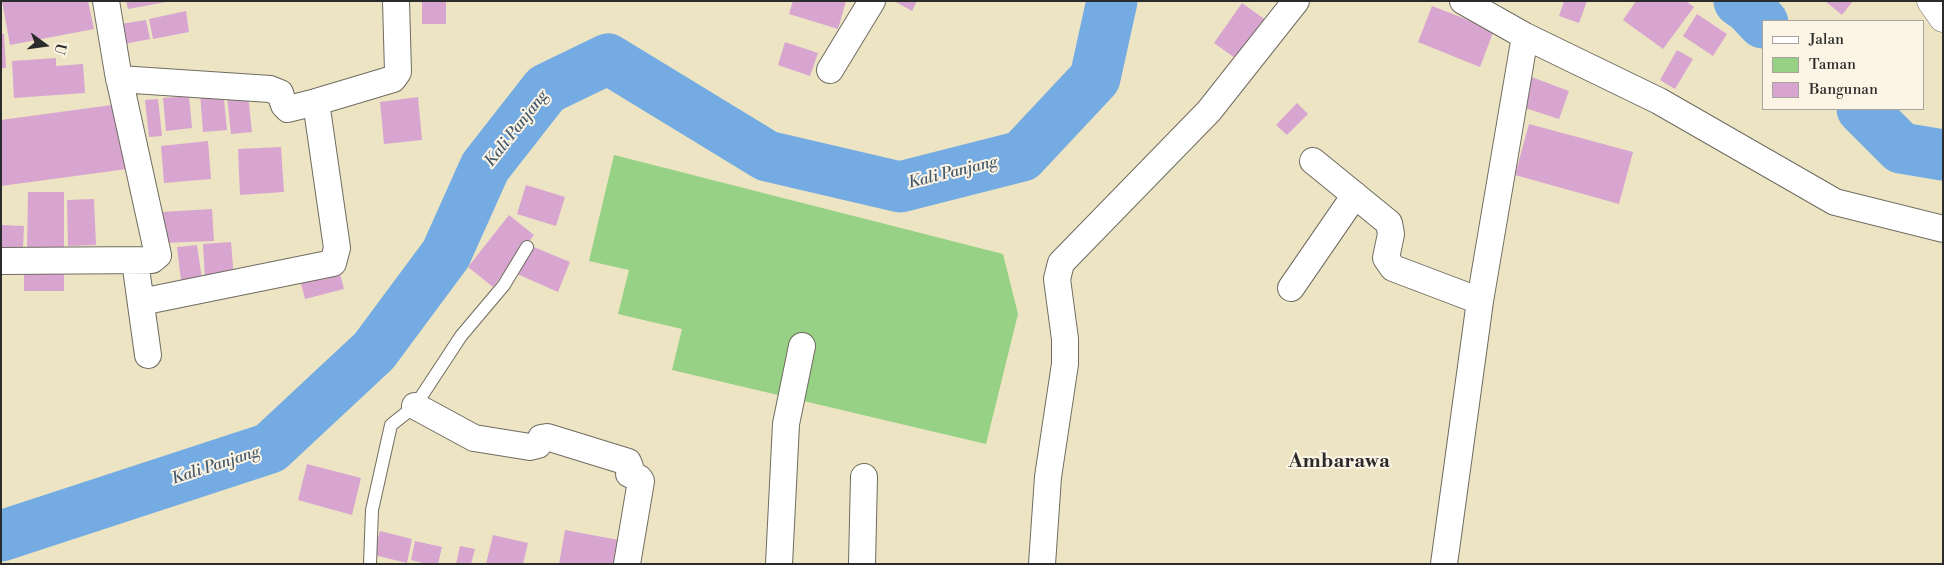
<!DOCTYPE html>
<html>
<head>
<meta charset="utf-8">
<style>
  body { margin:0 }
  #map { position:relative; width:1944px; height:565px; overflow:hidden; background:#ece4c3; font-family:"Libre Bodoni",serif }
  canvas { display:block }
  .frame { position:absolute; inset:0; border:2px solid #2b2b2b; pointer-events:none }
  .legend { position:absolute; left:1762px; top:20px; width:162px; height:90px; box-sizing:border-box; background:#fcf5e5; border:1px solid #a8a49b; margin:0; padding:6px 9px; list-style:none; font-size:15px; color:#2b2b2b }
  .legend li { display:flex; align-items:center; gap:10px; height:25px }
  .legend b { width:25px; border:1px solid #a8a49b }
  .north { position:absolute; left:20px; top:20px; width:50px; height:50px; -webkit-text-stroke:4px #fcf5e5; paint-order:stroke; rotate:104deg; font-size:14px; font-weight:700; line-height:20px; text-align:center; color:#2b2b2b }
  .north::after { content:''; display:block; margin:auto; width:18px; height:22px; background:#2b2b2b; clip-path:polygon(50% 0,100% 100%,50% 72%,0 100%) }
</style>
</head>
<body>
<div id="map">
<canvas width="1944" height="565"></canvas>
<div class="frame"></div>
<ul class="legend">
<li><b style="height:6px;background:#fff"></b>Jalan</li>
<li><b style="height:14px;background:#96d185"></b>Taman</li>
<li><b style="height:14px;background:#d8a5d0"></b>Bangunan</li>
</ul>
<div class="north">U</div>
</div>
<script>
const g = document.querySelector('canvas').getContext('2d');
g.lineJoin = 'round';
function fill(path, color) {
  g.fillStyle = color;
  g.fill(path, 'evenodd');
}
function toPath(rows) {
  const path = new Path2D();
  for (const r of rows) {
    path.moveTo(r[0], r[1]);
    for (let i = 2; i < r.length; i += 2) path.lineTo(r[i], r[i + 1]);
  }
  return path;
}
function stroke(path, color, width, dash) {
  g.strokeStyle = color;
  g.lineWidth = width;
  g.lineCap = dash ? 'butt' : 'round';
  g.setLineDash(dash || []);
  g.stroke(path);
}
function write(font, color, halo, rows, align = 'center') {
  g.font = font + ' "Libre Bodoni",serif';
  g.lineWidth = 4;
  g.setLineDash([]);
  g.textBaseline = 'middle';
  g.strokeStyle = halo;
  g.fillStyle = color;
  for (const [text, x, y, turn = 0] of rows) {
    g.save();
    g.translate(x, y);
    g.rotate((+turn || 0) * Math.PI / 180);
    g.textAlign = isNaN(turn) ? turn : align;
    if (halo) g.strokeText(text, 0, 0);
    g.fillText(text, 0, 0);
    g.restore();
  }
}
fill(toPath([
  [614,155,1003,254,1018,314,986,444,672,370,682,329,618,314,629,270,589,261]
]), '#96d185');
stroke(toPath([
  [1739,1,1749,8,1763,23],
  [1862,109,1901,148,1943,155],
  [1,536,270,448,374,351,446,254,485,167,546,89,608,59,767,156,900,187,1022,156,1095,78,1112,1]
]), '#73abe2', 51);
fill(toPath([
  [2,1,88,1,94,29,10,45],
  [126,1,166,1,166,2,128,9],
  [422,1,446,1,446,24,422,24],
  [793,1,846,1,838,29,789,14],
  [894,1,917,1,912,11],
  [1564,1,1587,1,1579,23,1559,16],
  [1636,1,1686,1,1694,7,1663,49,1623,20],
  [1825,1,1853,1,1842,15],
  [1242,3,1270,23,1242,63,1214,43],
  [1432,6,1494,30,1480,67,1418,42],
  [186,11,189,32,153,39,149,19],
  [1697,14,1727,34,1713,56,1683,36],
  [146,20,150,39,124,44,121,24],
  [1,34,4,34,6,68,1,68],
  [785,42,818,53,810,76,778,65],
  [1677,50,1693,59,1675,89,1660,80],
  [56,58,56,66,83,64,85,93,14,98,12,61],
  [1526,75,1569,91,1559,119,1516,105],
  [223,90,227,130,203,132,200,93],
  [248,95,252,132,231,134,227,97],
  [189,96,192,128,166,131,163,98],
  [418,97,422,140,384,144,380,102],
  [158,99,162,136,149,137,145,100],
  [1297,103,1308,114,1287,135,1276,125],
  [119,104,127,169,1,186,1,120],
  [1529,124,1633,152,1619,204,1515,175],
  [208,141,211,179,164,183,161,146],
  [281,147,284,192,240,195,238,149],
  [526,185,565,197,556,226,517,214],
  [28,192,64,192,64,248,27,248],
  [94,199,96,245,68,246,67,200],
  [212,209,214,241,163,243,162,212],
  [509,215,534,235,493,287,468,267],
  [1,225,24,226,23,248,1,247],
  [231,242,234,278,205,280,203,244],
  [197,245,203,286,182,289,177,247],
  [529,245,570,262,558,292,517,274],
  [24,266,64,266,64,291,24,291],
  [338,266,344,289,305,299,299,276],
  [307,464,361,478,352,515,298,500],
  [565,530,624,541,620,564,559,564],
  [380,531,412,539,407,563,374,555],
  [493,535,528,543,523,564,486,564],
  [415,541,442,547,438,564,427,564,411,560],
  [460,546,475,549,471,564,456,564]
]), '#d8a5d0');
const service = toPath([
  [370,564,372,510,391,425,415,406,461,336,504,285,527,247]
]);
const minor = toPath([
  [1463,1,1525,36,1659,101,1835,202,1943,229],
  [830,70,872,1],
  [119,79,270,89,280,93,284,105,288,109,316,102,337,248,333,263,141,302],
  [316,102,393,79,398,72,396,1],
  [1313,161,1389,223,1391,234,1386,258,1393,268,1480,301],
  [1,261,152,260,158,255,118,73,106,1],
  [135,261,148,355],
  [1291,288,1355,195],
  [415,406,474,438,530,447,538,445,541,438,547,437,628,462,630,467,629,474,639,478,641,481,627,564],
  [779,564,786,424,802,346],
  [862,564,864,477],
  [1042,564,1048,477,1065,364,1065,339,1057,279,1061,263,1209,111,1296,1],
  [1444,564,1480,301,1525,36]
]);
const primary = toPath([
  [1931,1,1943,18]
]);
stroke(service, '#6f6c60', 14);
stroke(minor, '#6f6c60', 28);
stroke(primary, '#6f6c60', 29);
stroke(service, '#fff', 12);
stroke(minor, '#fff', 26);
stroke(primary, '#fff', 28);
write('italic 16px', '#44586b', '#fcf5e5', [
  ["Kali Panjang",517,129,-52],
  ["Kali Panjang",953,173,-14],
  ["Kali Panjang",216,466,-18]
]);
write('bold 20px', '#2b2b2b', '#fcf5e5', [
  ["Ambarawa",1339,462]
]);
</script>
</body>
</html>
